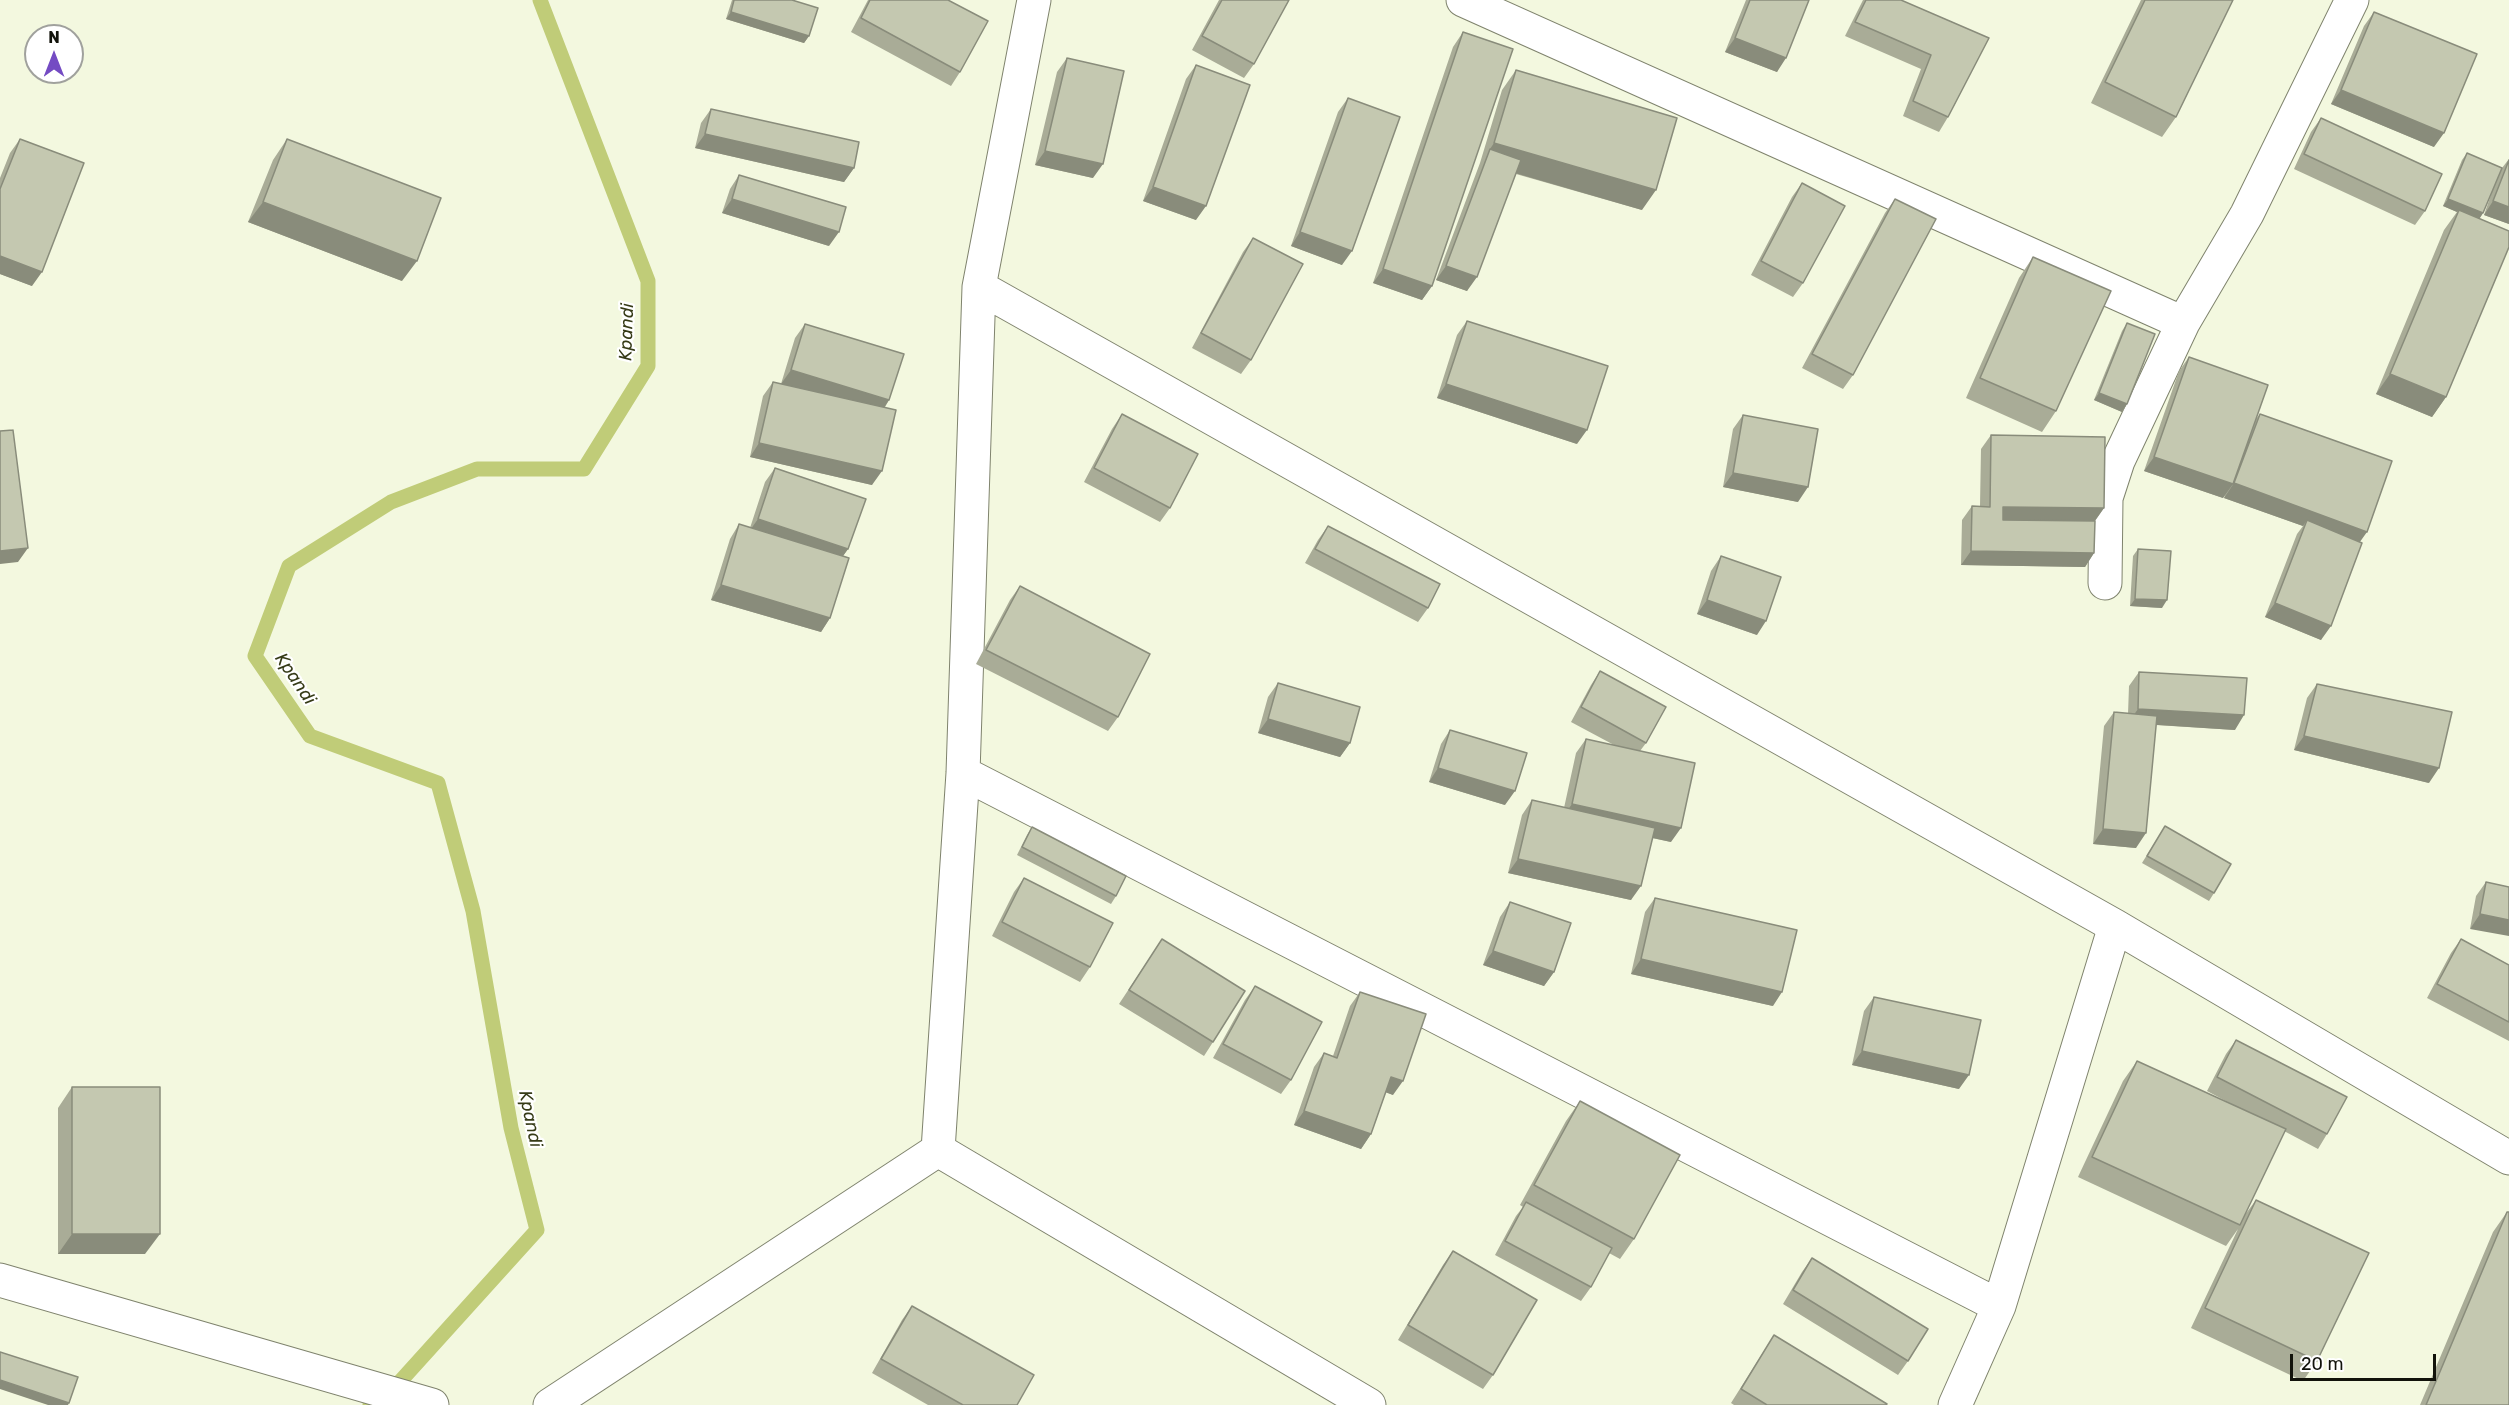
<!DOCTYPE html>
<html>
<head>
<meta charset="utf-8">
<style>
  body { margin:0 }
  #map { position:relative; width:2509px; height:1405px; overflow:hidden; background:#f3f8df; font-family:Rubik,sans-serif }
  canvas { display:block }
  .north { position:absolute; left:24px; top:24px; width:60px; height:60px; box-sizing:border-box; background:#fff; border:2px solid #a0a19d; border-radius:50%; rotate:0deg; font-size:16px; font-weight:700; line-height:24px; text-align:center; color:#12130b }
  .north::after { content:''; display:block; margin:auto; width:21px; height:27px; background:#744bc3; clip-path:polygon(50% 0,100% 100%,50% 72%,0 100%) }
  .scale { position:absolute; left:2290px; top:1354px; width:146px; height:27px; box-sizing:border-box; border:3px solid #12130b; border-top:0; padding-left:8px; font-size:18px; line-height:21px; white-space:nowrap; color:#12130b; -webkit-text-stroke:4px #fff; paint-order:stroke }
</style>
</head>
<body>
<div id="map">
<canvas width="2509" height="1405"></canvas>
<div class="north">N</div>
<div class="scale">20 m</div>
</div>
<script>
const g = document.querySelector('canvas').getContext('2d');
g.lineJoin = 'round';
function toPath(rows) {
  const path = new Path2D();
  for (const r of rows) {
    path.moveTo(r[0], r[1]);
    for (let i = 2; i < r.length; i += 2) path.lineTo(r[i], r[i + 1]);
  }
  return path;
}
function stroke(path, color, width, dash) {
  g.strokeStyle = color;
  g.lineWidth = width;
  g.lineCap = dash ? 'butt' : 'round';
  g.setLineDash(dash || []);
  g.stroke(path);
}
function fill(path, color) {
  g.fillStyle = color;
  g.fill(path, 'evenodd');
}
function write(font, color, halo, rows, align = 'center') {
  g.font = font + ' Rubik,sans-serif';
  g.lineWidth = 4.5;
  g.setLineDash([]);
  g.textBaseline = 'middle';
  g.strokeStyle = halo;
  g.fillStyle = color;
  for (const [text, x, y, turn = 0] of rows) {
    g.save();
    g.translate(x, y);
    g.rotate((+turn || 0) * Math.PI / 180);
    g.textAlign = isNaN(turn) ? turn : align;
    if (halo) g.strokeText(text, 0, 0);
    g.fillText(text, 0, 0);
    g.restore();
  }
}
stroke(toPath([
  [370,1405,387,1396,537,1230,511,1128,473,911,438,783,310,736,255,656,289,566,391,502,477,469,584,469,648,366,648,281,540,0]
]), '#c0cc78', 15);
const street = toPath([
  [1463,0,2183,323],
  [979,287,2115,926,2509,1158],
  [2105,583,2106,498,2118,461,2183,323,2247,214,2352,0],
  [963,773,1999,1306],
  [938,1150,963,773,979,287,1034,0],
  [938,1150,1369,1405],
  [0,1280,432,1405],
  [550,1405,938,1150],
  [1955,1405,1999,1306,2115,926]
]);
stroke(street, '#7f836d', 35);
stroke(street, '#fff', 33);
fill(toPath([
  [732,0,792,0,809,36,804,43,726,19],
  [868,0,948,0,960,72,951,86,851,32],
  [1219,0,1289,0,1254,64,1244,78,1192,50],
  [1746,0,1809,0,1777,72,1725,52],
  [1863,0,1901,0,1989,38,1948,117,1939,132,1903,116,1921,69,1845,36],
  [2141,0,2233,0,2176,117,2162,137,2091,103],
  [2374,12,2434,147,2331,104,2364,26],
  [1463,32,1432,286,1422,300,1373,283,1453,47],
  [1067,58,1093,178,1035,165,1057,72],
  [1196,65,1196,220,1143,201,1186,79],
  [1516,70,1642,210,1516,174,1467,291,1436,280,1480,163,1502,90],
  [1348,98,1342,265,1291,246,1338,112],
  [711,109,854,168,844,182,695,148,701,123],
  [2321,118,2425,211,2415,225,2294,169,2311,132],
  [20,139,32,286,0,274,0,178,10,153],
  [287,139,402,281,248,222,273,160],
  [2467,153,2502,168,2509,159,2509,224,2484,215,2493,189,2483,213,2479,219,2446,397,2432,417,2376,394,2444,230,2457,212,2443,206,2462,160],
  [739,175,829,246,722,213,730,189],
  [1802,183,1803,283,1793,297,1751,275,1792,197],
  [1895,199,1853,375,1843,389,1802,368,1885,213],
  [1253,238,1251,360,1241,374,1192,348,1243,252],
  [2033,257,2056,411,2042,432,1966,398,2019,278],
  [1467,321,1577,444,1437,398,1457,335],
  [2127,323,2127,404,2122,412,2094,400,2122,331],
  [805,324,889,400,885,407,872,485,750,457,763,396,773,382,781,384,795,338],
  [2189,357,2255,420,2260,414,2359,542,2321,640,2265,617,2297,534,2303,526,2224,498,2225,495,2223,498,2144,471,2179,371],
  [1122,414,1170,508,1160,522,1084,482,1112,429],
  [1743,415,1798,502,1723,487,1733,429],
  [1991,435,2104,508,2095,521,2094,553,2085,567,1961,565,1962,520,1972,506,1980,506,1981,449],
  [775,468,848,549,843,556,830,618,821,632,711,600,730,539,739,524,750,528,765,482],
  [1328,526,1428,608,1418,622,1305,563,1318,540],
  [2138,549,2162,608,2130,606,2133,556],
  [1721,556,1757,635,1697,614,1711,571],
  [1020,586,1118,717,1108,731,976,664,1010,600],
  [1600,671,1646,743,1640,751,1671,842,1652,838,1631,900,1508,873,1522,815,1532,800,1564,808,1576,753,1586,739,1614,745,1571,722,1591,685],
  [2139,672,2235,730,2156,725,2136,848,2093,844,2104,726,2114,712,2128,714,2129,686],
  [1278,683,1350,743,1340,757,1258,733,1268,697],
  [2317,684,2429,783,2294,750,2307,698],
  [1450,730,1505,805,1429,782,1441,744],
  [2165,826,2214,893,2209,901,2142,863],
  [1032,827,1116,896,1111,904,1017,855,1027,835],
  [1024,878,1090,967,1080,982,992,936,1014,892],
  [2486,882,2509,887,2470,929,2476,896],
  [1655,898,1773,1006,1631,974,1645,912],
  [1510,902,1554,972,1544,986,1483,965,1500,917],
  [1162,939,1213,1042,1204,1056,1119,1004],
  [2461,939,2509,965,2509,1041,2427,998,2451,953],
  [1255,986,1291,1080,1281,1094,1213,1058,1245,1000],
  [1360,992,1393,1095,1386,1092,1371,1134,1361,1149,1294,1125,1314,1067,1324,1053,1333,1056,1350,1006],
  [1874,997,1959,1089,1852,1065,1864,1011],
  [2236,1040,2327,1134,2318,1149,2284,1131,2244,1216,2256,1200,2317,1361,2303,1381,2191,1328,2238,1229,2226,1246,2078,1177,2123,1081,2137,1061,2239,1108,2207,1091,2226,1054],
  [72,1087,145,1254,58,1254,58,1108],
  [1580,1101,1634,1239,1620,1259,1609,1253,1591,1287,1581,1301,1495,1255,1516,1216,1523,1207,1520,1205,1566,1121],
  [2507,1212,2509,1405,2420,1405,2493,1232],
  [1453,1251,1493,1375,1483,1389,1398,1340,1443,1265],
  [1812,1258,1908,1361,1898,1375,1783,1304,1802,1272],
  [912,1306,1017,1405,928,1405,872,1373,902,1320],
  [1774,1335,1886,1405,1734,1405,1731,1403]
]), '#a9ac97');
fill(toPath([
  [731,12,809,36,804,43,726,19],
  [1735,38,1786,58,1777,72,1725,52],
  [2341,90,2444,133,2434,147,2331,104],
  [705,134,854,168,844,182,695,148],
  [1494,143,1656,190,1642,210,1484,164,1490,149],
  [1045,151,1103,164,1093,178,1035,165],
  [1153,187,1206,206,1196,220,1143,201],
  [732,199,839,232,829,246,722,213],
  [2448,199,2483,213,2478,221,2459,210,2457,212,2443,206],
  [2493,201,2509,207,2509,224,2484,215],
  [263,202,417,261,402,281,248,222],
  [1300,232,1352,251,1342,265,1291,246],
  [0,256,42,272,32,286,0,274],
  [1446,266,1477,277,1467,291,1436,280],
  [1383,269,1432,286,1422,300,1373,283],
  [791,370,889,400,880,414,781,384],
  [2390,374,2446,397,2432,417,2376,394],
  [1446,384,1587,430,1577,444,1437,398],
  [2099,393,2127,404,2122,412,2094,400],
  [759,443,882,471,872,485,750,457],
  [2154,457,2233,484,2223,498,2144,471],
  [1733,473,1808,487,1798,502,1723,487],
  [2234,483,2367,532,2357,546,2307,520,2303,526,2224,498],
  [2003,507,2104,508,2094,522,1994,521],
  [758,519,848,549,838,563,748,533],
  [28,548,18,562,0,564,0,551],
  [1971,551,2094,553,2085,567,1961,565],
  [721,585,830,618,821,632,711,600],
  [2135,599,2167,600,2162,608,2130,606],
  [1707,600,1766,621,1757,635,1697,614],
  [2275,603,2331,626,2321,640,2265,617],
  [2138,709,2244,715,2235,730,2128,723],
  [1268,719,1350,743,1340,757,1258,733],
  [2304,736,2439,768,2429,783,2294,750],
  [1438,768,1515,791,1505,805,1429,782],
  [1572,804,1681,828,1671,842,1562,818],
  [2103,829,2146,833,2136,848,2093,844],
  [1518,859,1641,886,1631,900,1508,873],
  [2480,914,2509,920,2509,936,2470,929],
  [1493,951,1554,972,1544,986,1483,965],
  [1641,959,1782,992,1773,1006,1631,974],
  [1862,1051,1969,1075,1959,1089,1852,1065],
  [1391,1077,1403,1081,1393,1095,1382,1091],
  [1304,1111,1371,1134,1361,1149,1294,1125],
  [72,1234,160,1234,145,1254,58,1254],
  [0,1380,69,1403,68,1405,48,1405,0,1389]
]), '#898c7b');
const building = toPath([
  [734,0,792,0,818,8,809,36,731,12,734,0],
  [870,0,948,0,988,21,960,72,861,18,870,0],
  [1222,0,1289,0,1254,64,1202,36,1222,0],
  [1750,0,1809,0,1786,58,1735,38,1750,0],
  [1866,0,1901,0,1989,38,1948,117,1913,101,1931,55,1855,22,1866,0],
  [2145,0,2233,0,2176,117,2105,82,2145,0],
  [2374,12,2477,54,2444,133,2341,90,2374,12],
  [1463,32,1513,49,1432,286,1383,269,1463,32],
  [1067,58,1124,71,1103,164,1045,151,1067,58],
  [1196,65,1250,85,1206,206,1153,187,1196,65],
  [1516,70,1677,118,1656,190,1494,143,1516,70],
  [1348,98,1400,117,1352,251,1300,232,1348,98],
  [711,109,859,142,854,168,705,134,711,109],
  [2321,118,2442,174,2425,211,2304,154,2321,118],
  [20,139,84,163,42,272,0,256,0,189,20,139],
  [287,139,441,198,417,261,263,202,287,139],
  [1490,149,1521,160,1477,277,1446,266,1490,149],
  [2467,153,2502,168,2483,213,2448,199,2467,153],
  [2509,160,2509,207,2493,201,2509,160],
  [739,175,846,207,839,232,732,199,739,175],
  [1802,183,1845,206,1803,283,1761,261,1802,183],
  [1895,199,1936,219,1853,375,1812,354,1895,199],
  [2459,210,2509,231,2509,247,2446,397,2390,374,2459,210],
  [1253,238,1303,264,1251,360,1201,333,1253,238],
  [2033,257,2111,291,2056,411,1980,378,2033,257],
  [1467,321,1608,366,1587,430,1446,384,1467,321],
  [2127,323,2155,334,2127,404,2099,393,2127,323],
  [805,324,904,354,889,400,791,370,805,324],
  [2189,357,2268,385,2233,484,2154,457,2189,357],
  [773,382,896,410,882,471,759,443,773,382],
  [1122,414,1198,454,1170,508,1094,468,1122,414],
  [2260,414,2392,461,2367,532,2234,483,2260,414],
  [1743,415,1818,429,1808,487,1733,473,1743,415],
  [13,430,28,548,0,551,0,431,13,430],
  [1991,435,2105,437,2104,508,2003,507,2003,520,2095,521,2094,553,1971,551,1972,506,1990,507,1991,435],
  [775,468,866,499,848,549,758,519,775,468],
  [2307,520,2362,543,2331,626,2275,603,2307,520],
  [739,524,849,558,830,618,721,585,739,524],
  [1328,526,1440,584,1428,608,1315,549,1328,526],
  [2138,549,2171,551,2167,600,2135,599,2138,549],
  [1721,556,1781,577,1766,621,1707,600,1721,556],
  [1020,586,1150,654,1118,717,986,650,1020,586],
  [1600,671,1666,707,1646,743,1581,707,1600,671],
  [2139,672,2247,678,2244,715,2138,709,2139,672],
  [1278,683,1360,707,1350,743,1268,719,1278,683],
  [2317,684,2452,712,2439,768,2304,736,2317,684],
  [2114,712,2157,716,2146,833,2103,829,2114,712],
  [1450,730,1527,753,1515,791,1438,768,1450,730],
  [1586,739,1695,763,1681,828,1572,804,1586,739],
  [1532,800,1655,828,1641,886,1518,859,1532,800],
  [2165,826,2231,864,2214,893,2147,856,2165,826],
  [1032,827,1126,876,1116,896,1022,847,1032,827],
  [1024,878,1113,923,1090,967,1002,922,1024,878],
  [2486,882,2509,887,2509,920,2480,914,2486,882],
  [1655,898,1797,930,1782,992,1641,959,1655,898],
  [1510,902,1571,923,1554,972,1493,951,1510,902],
  [1162,939,1245,991,1213,1042,1129,990,1162,939],
  [2461,939,2509,965,2509,1022,2437,984,2461,939],
  [1255,986,1322,1022,1291,1080,1223,1044,1255,986],
  [1360,992,1426,1014,1403,1081,1391,1077,1371,1134,1304,1111,1324,1053,1337,1058,1360,992],
  [1874,997,1981,1020,1969,1075,1862,1051,1874,997],
  [2236,1040,2347,1097,2327,1134,2217,1077,2236,1040],
  [2137,1061,2286,1129,2240,1225,2092,1157,2137,1061],
  [72,1087,160,1087,160,1234,72,1234,72,1087],
  [1580,1101,1680,1155,1634,1239,1534,1185,1580,1101],
  [2256,1200,2369,1253,2317,1361,2205,1308,2256,1200],
  [1526,1202,1612,1248,1591,1287,1505,1241,1526,1202],
  [2507,1212,2509,1212,2509,1405,2426,1405,2507,1212],
  [1453,1251,1537,1300,1493,1375,1408,1325,1453,1251],
  [1812,1258,1928,1329,1908,1361,1793,1290,1812,1258],
  [912,1306,1034,1375,1017,1405,963,1405,881,1359,912,1306],
  [1774,1335,1887,1404,1886,1405,1767,1405,1741,1389,1774,1335],
  [0,1352,78,1377,69,1403,0,1380,0,1352]
]);
fill(building, '#c4c8b0');
stroke(building, '#898c7b', 1.5);
write('italic 18px', '#363b17', '#fff', [
  ["Kpandi",627,332,-88],
  ["Kpandi",295,679,56],
  ["Kpandi",530,1119,78]
]);
</script>
</body>
</html>
